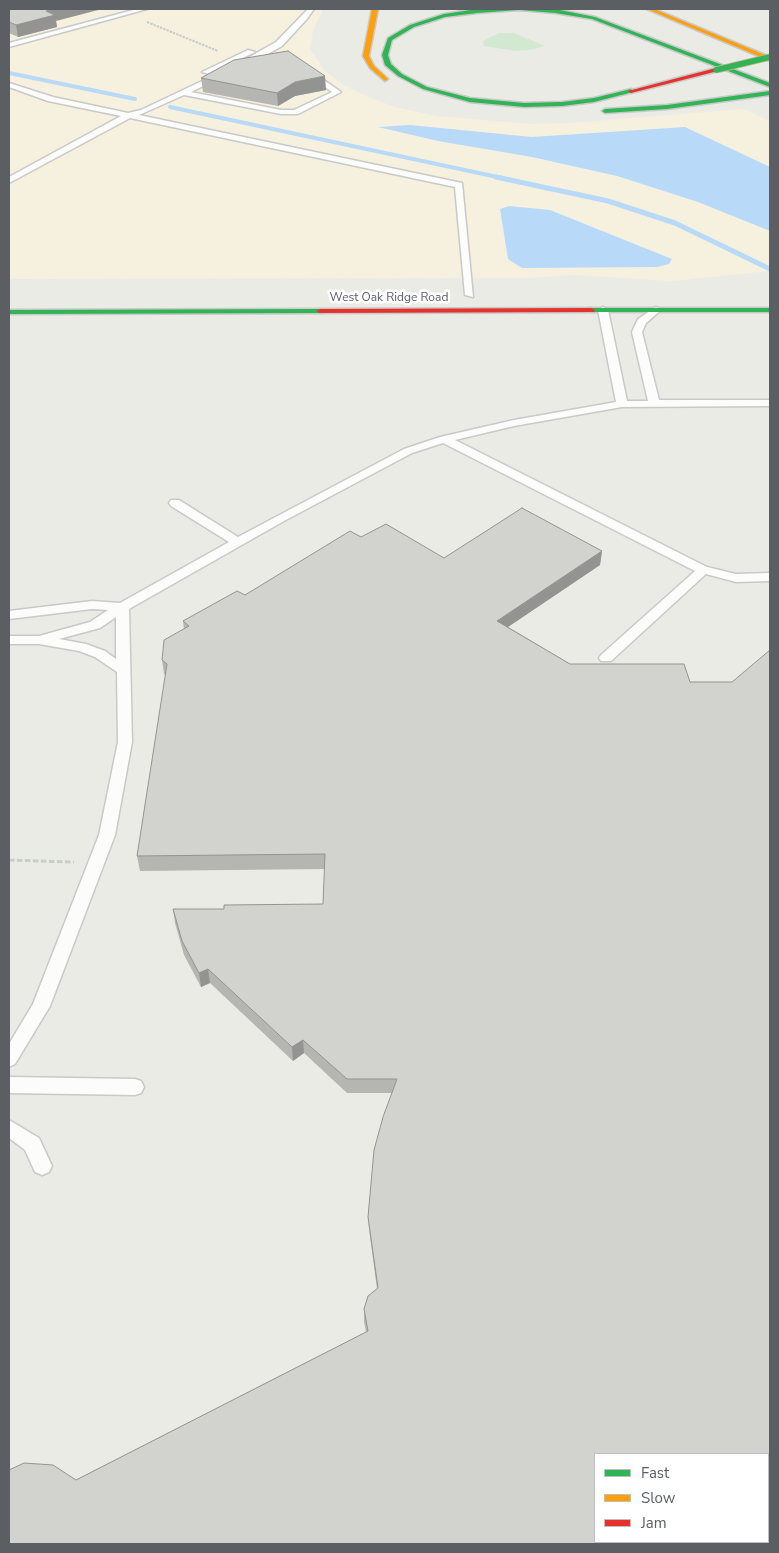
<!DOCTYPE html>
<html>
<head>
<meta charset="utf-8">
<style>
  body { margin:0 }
  #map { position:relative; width:779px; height:1553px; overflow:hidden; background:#ebebe6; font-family:"Nunito Sans",sans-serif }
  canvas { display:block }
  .frame { position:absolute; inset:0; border:10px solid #5b5e63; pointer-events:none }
  .legend { position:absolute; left:594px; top:1453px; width:175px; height:90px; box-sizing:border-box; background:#fff; border:1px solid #bdbfc1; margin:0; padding:6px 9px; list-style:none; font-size:15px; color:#5b5e63 }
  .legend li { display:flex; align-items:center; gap:10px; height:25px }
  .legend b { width:25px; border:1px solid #bdbfc1 }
</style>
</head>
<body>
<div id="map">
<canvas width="779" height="1553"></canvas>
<div class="frame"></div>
<ul class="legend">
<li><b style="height:6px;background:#30b455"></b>Fast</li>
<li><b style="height:6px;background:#ff9f0a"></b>Slow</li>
<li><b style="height:6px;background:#e5322d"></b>Jam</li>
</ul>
</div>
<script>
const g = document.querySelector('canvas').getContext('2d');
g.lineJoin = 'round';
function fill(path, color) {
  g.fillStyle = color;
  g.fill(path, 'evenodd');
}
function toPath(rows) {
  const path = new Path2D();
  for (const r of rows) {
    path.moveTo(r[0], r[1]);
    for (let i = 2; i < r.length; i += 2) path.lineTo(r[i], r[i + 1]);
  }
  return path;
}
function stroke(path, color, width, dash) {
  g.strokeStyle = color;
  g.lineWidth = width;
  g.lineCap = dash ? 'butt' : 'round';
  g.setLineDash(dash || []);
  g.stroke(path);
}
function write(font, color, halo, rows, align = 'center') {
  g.font = font + ' "Nunito Sans",sans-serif';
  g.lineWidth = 5;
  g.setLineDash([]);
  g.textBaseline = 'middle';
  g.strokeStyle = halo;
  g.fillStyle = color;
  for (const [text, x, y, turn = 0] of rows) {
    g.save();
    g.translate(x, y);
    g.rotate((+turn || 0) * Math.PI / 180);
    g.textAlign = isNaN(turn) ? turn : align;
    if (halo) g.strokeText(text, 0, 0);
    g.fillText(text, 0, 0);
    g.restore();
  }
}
fill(toPath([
  [9,9,323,9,313,30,310,49,326,72,343,85,366,96,395,107,436,116,530,124,570,123,743,109,770,121,770,271,672,281,572,275,528,278,9,279]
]), '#f5f1de');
fill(toPath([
  [499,33,514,33,545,46,530,50,516,51,484,46,483,41]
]), '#d3e8d1');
fill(toPath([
  [410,125,532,137,685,127,770,167,770,231,698,202,617,176,532,157,438,141,378,127],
  [509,206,550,210,672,259,669,264,657,267,522,268,508,259,500,209]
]), '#b8daf8');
stroke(toPath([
  [9,73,135,99],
  [170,107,502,178]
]), '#b8daf8', 4);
stroke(toPath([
  [496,177,608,201,675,223,770,269]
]), '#b8daf8', 5);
const lane = toPath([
  [137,9,147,9,9,47,9,43,137,9],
  [308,9,314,9,306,20,282,46,245,67,239,67,239,63,276,42,308,9],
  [248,50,255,52,209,74,202,72,248,50],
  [308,69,341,92,298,114,281,114,184,95,139,115,462,183,473,297,465,295,455,187,130,118,9,183,9,177,121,116,48,101,9,87,9,83,53,97,128,113,141,110,221,72,224,72,224,76,191,92,281,110,294,110,332,92,305,73,304,71,308,69],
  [603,307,608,310,627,401,648,401,632,332,638,319,656,307,661,310,646,323,642,332,659,400,770,400,770,406,622,407,514,426,455,440,707,567,736,574,770,573,770,581,736,582,706,574,611,661,601,661,599,658,601,655,695,571,443,443,412,453,284,521,129,609,132,742,115,835,50,1006,15,1064,9,1067,9,1044,33,1004,99,835,118,742,117,672,95,657,79,651,39,644,9,644,9,636,39,636,90,622,108,610,92,609,9,619,9,611,92,601,120,603,229,542,171,506,169,503,171,500,179,500,238,537,404,449,440,437,514,420,616,402,598,310,603,307],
  [116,617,116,659,105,651,86,644,59,639,100,628,116,617],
  [9,1077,135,1079,141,1081,144,1087,141,1093,135,1095,9,1093,9,1077],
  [9,1120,39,1138,52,1166,49,1172,42,1175,35,1172,25,1150,9,1138,9,1120]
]);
const fast = toPath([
  [477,9,555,9,595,17,770,83,770,87,592,19,555,13,519,10,477,13,445,17,414,27,392,40,388,55,391,64,402,74,427,87,470,98,524,103,562,102,594,98,631,89,633,92,594,102,562,106,524,107,470,102,423,89,398,76,385,65,382,55,388,38,410,25,444,14,477,9],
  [770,91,770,95,667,109,605,113,602,111,605,109,667,105,770,91],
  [588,308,770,308,770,312,591,312,587,310,588,308],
  [320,309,324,311,323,313,9,314,9,310,320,309]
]);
const slow = toPath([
  [372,9,378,9,369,56,374,66,388,79,385,81,370,68,363,56,372,9],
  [647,9,654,9,770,57,770,61,647,9]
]);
const jam = toPath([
  [716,68,718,71,631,93,628,91,716,68],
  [591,308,595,310,594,312,320,313,316,311,320,309,591,308]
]);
stroke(lane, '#c8c9c8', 3);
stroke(fast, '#c9c9c9', 3);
stroke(slow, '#c9c9c9', 3);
stroke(jam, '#c9c9c9', 3);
stroke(toPath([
  [147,22,218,51]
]), '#c8ccca', 2, [2.5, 1]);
stroke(toPath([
  [9,860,74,862]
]), '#c8ccca', 3, [5.5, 2.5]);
fill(lane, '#fcfcfb');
fill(fast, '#30b455');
fill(slow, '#ff9f0a');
fill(jam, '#e5322d');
const fastBridge = toPath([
  [716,70,770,57]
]);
stroke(fastBridge, '#c3b692', 7, []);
stroke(fastBridge, '#30b455', 5.5);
fill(toPath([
  [9,9,56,21,57,27,18,37,9,33],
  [201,78,326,90,295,96,278,106,203,92],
  [361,537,444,558,602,551,600,565,508,627,570,664,690,682,732,682,770,1544,76,1480,366,1332,364,1322,364,1309,377,1289,369,1229,368,1217,392,1093,347,1093,304,1053,293,1061,210,983,201,987,184,955,175,923,173,909,224,909,323,904,325,869,140,871,137,856,166,676,164,674,162,660,184,629,183,621,245,595]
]), '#b5b5b2');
fill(toPath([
  [54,9,102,9,56,21,57,27,18,37,16,25,46,11],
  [325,76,326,90,295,96,278,106,277,93,295,82],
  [602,551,600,565,496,635,497,621],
  [208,969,210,983,201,987,199,973],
  [303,1040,304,1053,293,1061,292,1047]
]), '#939391');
const building = toPath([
  [9,9,54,9,46,11,55,15,16,25,9,22,9,9],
  [288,51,325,76,295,82,277,93,201,78,234,60,288,51],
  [522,508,602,551,497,621,570,664,684,664,690,682,732,682,770,650,770,1544,9,1544,9,1470,24,1463,53,1465,76,1480,368,1331,364,1309,368,1296,378,1288,368,1217,374,1150,383,1117,397,1079,347,1079,303,1040,292,1047,208,969,199,973,182,941,173,909,224,909,224,905,323,904,325,854,137,856,167,664,162,660,164,640,189,626,183,621,237,591,245,595,350,531,361,537,386,524,444,558,522,508],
  [595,1454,768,1454,768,1542,595,1542,595,1454]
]);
fill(building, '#d2d2cf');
stroke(building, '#939391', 1);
write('12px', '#5b5e63', '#fff', [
  ["West Oak Ridge Road",389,298]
]);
</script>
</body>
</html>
